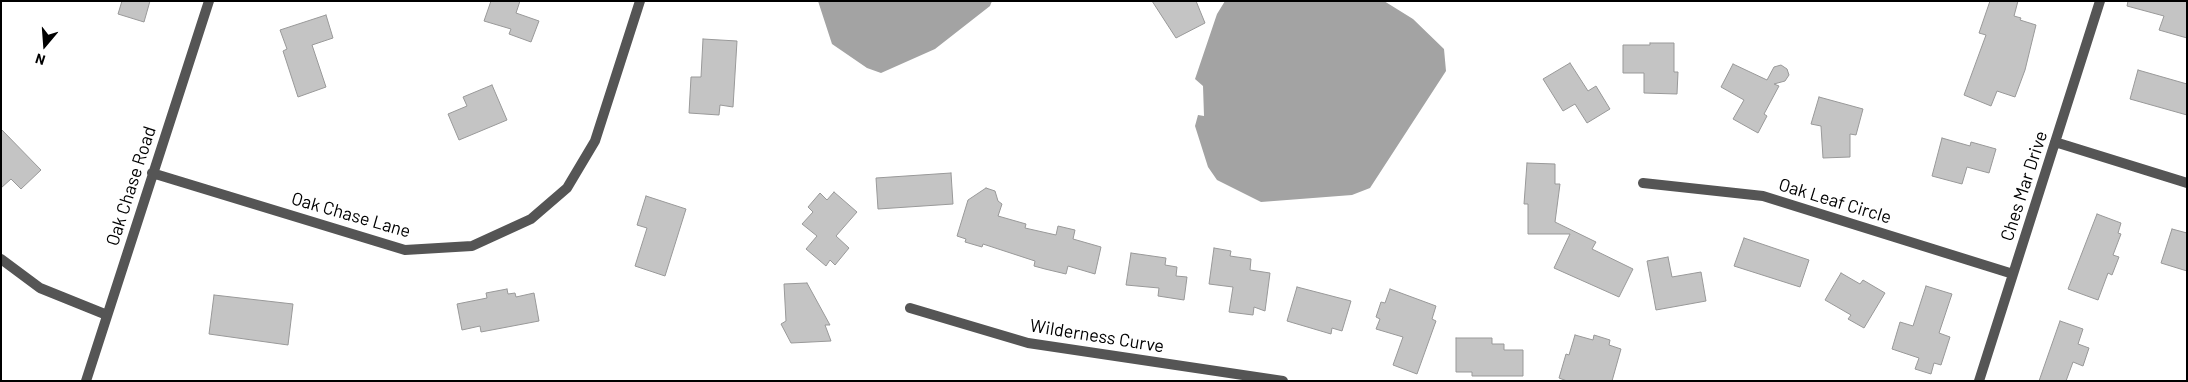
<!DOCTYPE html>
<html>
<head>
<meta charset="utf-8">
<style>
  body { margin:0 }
  #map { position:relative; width:2188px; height:382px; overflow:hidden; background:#fff; font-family:Barlow,sans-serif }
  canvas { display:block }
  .frame { position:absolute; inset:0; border:2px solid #000; pointer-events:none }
  .north { position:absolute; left:20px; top:20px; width:50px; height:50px; -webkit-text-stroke:4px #fff; paint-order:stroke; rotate:198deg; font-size:14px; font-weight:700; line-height:20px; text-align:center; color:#000 }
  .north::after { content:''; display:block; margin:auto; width:18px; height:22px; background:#000; clip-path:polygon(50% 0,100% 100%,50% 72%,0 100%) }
</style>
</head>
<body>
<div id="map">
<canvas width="2188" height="382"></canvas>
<div class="frame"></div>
<div class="north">N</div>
</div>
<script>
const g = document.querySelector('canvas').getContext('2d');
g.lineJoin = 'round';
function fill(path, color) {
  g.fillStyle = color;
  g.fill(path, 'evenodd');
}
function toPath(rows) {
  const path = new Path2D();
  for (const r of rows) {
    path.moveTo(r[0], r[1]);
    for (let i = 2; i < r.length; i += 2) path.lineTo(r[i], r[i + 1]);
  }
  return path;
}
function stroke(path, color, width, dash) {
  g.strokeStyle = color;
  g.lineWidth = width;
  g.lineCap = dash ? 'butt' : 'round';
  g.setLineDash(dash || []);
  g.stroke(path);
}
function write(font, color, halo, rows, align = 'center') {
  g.font = font + ' Barlow,sans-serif';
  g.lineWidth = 5;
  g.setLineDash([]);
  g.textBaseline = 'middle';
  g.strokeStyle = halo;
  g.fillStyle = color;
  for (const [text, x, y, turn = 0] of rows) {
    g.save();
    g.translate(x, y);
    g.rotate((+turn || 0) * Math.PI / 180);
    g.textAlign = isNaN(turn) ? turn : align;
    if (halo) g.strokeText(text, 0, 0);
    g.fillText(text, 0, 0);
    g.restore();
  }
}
fill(toPath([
  [818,1,992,1,990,6,935,49,881,73,867,68,832,44],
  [1225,1,1384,1,1413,19,1444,49,1446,71,1370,188,1352,195,1261,202,1217,180,1208,167,1195,126,1198,115,1204,116,1203,86,1195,79,1217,14]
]), '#a3a3a3');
const building = toPath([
  [122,1,150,1,144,22,118,14,122,1],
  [491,1,520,1,516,13,539,21,531,42,509,34,511,29,484,21,491,1],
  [1152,1,1196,1,1205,23,1176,38,1152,1],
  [1990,1,2018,1,2014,16,2021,18,2020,20,2036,25,2025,70,2015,97,1997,91,1991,106,1964,95,1986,35,1979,33,1990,1],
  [2128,1,2187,1,2187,38,2159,30,2164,16,2127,6,2128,1],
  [326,15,333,38,312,45,326,87,298,97,283,51,287,49,280,30,326,15],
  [703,39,737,41,733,107,720,105,719,115,689,113,691,77,701,77,703,39],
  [1650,43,1674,43,1674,72,1678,72,1677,94,1644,93,1644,73,1623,73,1623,45,1650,45,1650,43],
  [1570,63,1588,91,1596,86,1610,109,1587,123,1575,104,1563,111,1543,79,1570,63],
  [1733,64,1767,80,1774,67,1781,65,1787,69,1789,75,1785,81,1774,84,1779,86,1764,114,1767,116,1758,133,1733,119,1744,100,1721,87,1733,64],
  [2138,70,2187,84,2187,115,2130,99,2138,70],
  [492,85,507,120,459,140,448,114,467,106,463,97,492,85],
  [1819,97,1863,109,1856,135,1850,134,1850,157,1823,158,1821,126,1811,124,1819,97],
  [1,129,41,170,21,189,11,179,1,188,1,129],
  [1942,138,1970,146,1971,142,1996,149,1989,173,1967,167,1962,184,1932,176,1942,138],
  [1527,163,1555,164,1555,184,1560,184,1555,222,1596,242,1592,249,1633,269,1619,297,1554,268,1570,234,1528,234,1528,204,1524,204,1527,163],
  [951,173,953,204,878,209,876,178,951,173],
  [986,188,995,191,998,201,1002,204,998,216,1026,224,1025,228,1056,235,1058,226,1075,230,1073,239,1101,247,1095,274,1068,266,1066,274,1045,269,1034,266,1035,261,983,244,982,247,965,242,966,239,957,236,968,200,986,188],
  [834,192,857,212,836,236,849,248,835,265,830,260,826,266,806,249,817,236,802,224,813,212,808,207,820,193,827,200,834,192],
  [646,196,686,209,665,276,635,266,647,228,637,225,646,196],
  [2097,214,2121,223,2118,233,2121,234,2113,255,2119,257,2112,275,2108,273,2098,300,2068,289,2097,214],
  [2172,229,2187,233,2187,271,2161,263,2172,229],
  [1744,238,1809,260,1800,287,1734,266,1744,238],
  [1214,248,1231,251,1230,256,1251,259,1250,270,1270,273,1265,311,1254,307,1253,315,1229,312,1233,287,1209,284,1214,248],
  [1131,253,1166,258,1165,265,1177,267,1176,276,1187,277,1184,300,1158,296,1159,288,1126,285,1131,253],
  [1668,257,1672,277,1701,272,1706,301,1656,310,1647,261,1668,257],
  [1841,273,1860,284,1863,280,1885,293,1864,328,1848,319,1851,315,1825,300,1841,273],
  [807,283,830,325,825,325,831,341,791,343,781,324,786,321,784,284,807,283],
  [1926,286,1952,294,1939,333,1950,337,1941,365,1934,363,1931,374,1915,369,1919,358,1892,349,1900,322,1913,326,1926,286],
  [1297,287,1351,301,1342,331,1332,328,1331,334,1287,321,1297,287],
  [507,289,508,294,515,293,516,297,534,293,539,321,481,332,480,326,462,330,457,304,487,298,486,293,507,289],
  [1390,289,1436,306,1432,319,1436,321,1417,374,1393,365,1403,337,1376,329,1380,319,1376,317,1381,302,1385,303,1390,289],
  [214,295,293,304,288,345,209,334,214,295],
  [2060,321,2083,329,2078,344,2089,348,2083,366,2073,362,2066,381,2039,381,2060,321],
  [1575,335,1593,340,1594,335,1610,340,1609,345,1621,349,1612,381,1567,381,1559,378,1566,354,1569,355,1575,335],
  [1456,338,1492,338,1492,344,1504,344,1504,350,1523,350,1523,376,1472,376,1472,372,1456,372,1456,338]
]);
fill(building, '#c4c4c4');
stroke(building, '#999', 1);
stroke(toPath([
  [2055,142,2187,183],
  [152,173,405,250,472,246,531,219,567,188,595,141,640,1],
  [1643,183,1763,196,2013,274],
  [1,259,40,288,107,315],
  [910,308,1028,343,1283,381],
  [86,381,209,1],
  [1979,381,2100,1]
]), '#555', 10);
write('18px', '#000', '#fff', [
  ["Oak Chase Road",131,186,-72],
  ["Ches Mar Drive",2024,186,-72],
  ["Oak Leaf Circle",1835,201,17],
  ["Oak Chase Lane",351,215,16],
  ["Wilderness Curve",1097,336,9]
]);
</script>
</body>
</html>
